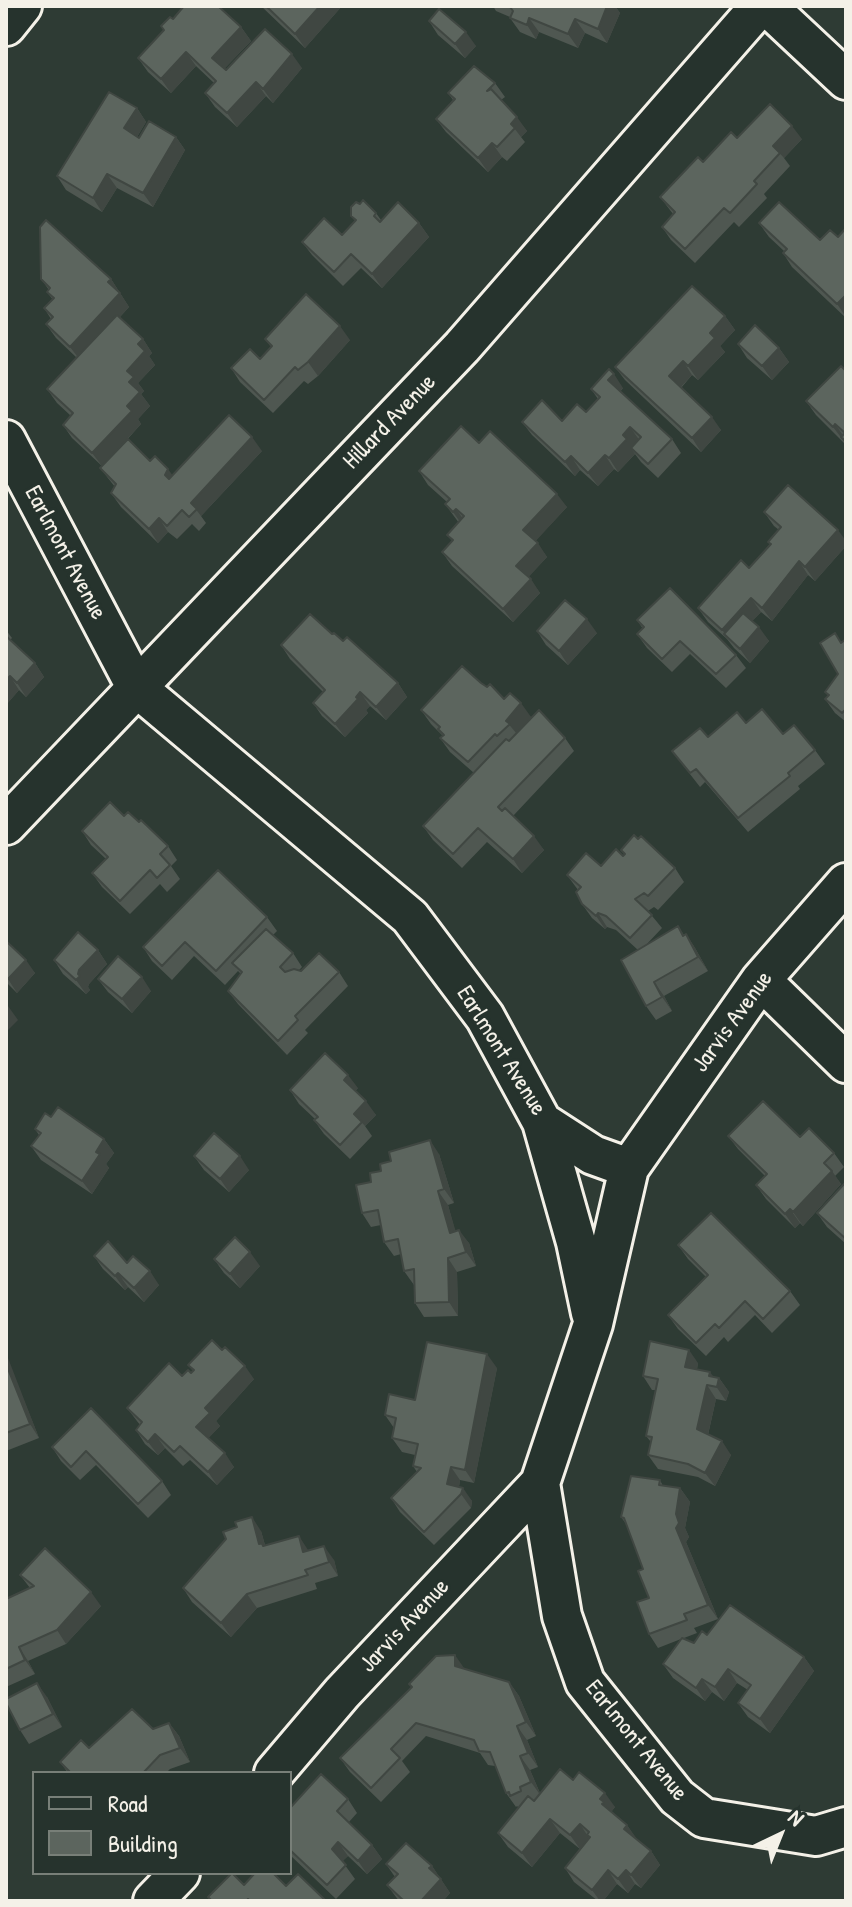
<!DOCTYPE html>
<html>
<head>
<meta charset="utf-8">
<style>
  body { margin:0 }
  #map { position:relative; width:852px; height:1907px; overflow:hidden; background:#2e3b34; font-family:"Patrick Hand",sans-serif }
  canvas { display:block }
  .frame { position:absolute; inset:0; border:8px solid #f4f1e8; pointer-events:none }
  .legend { position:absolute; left:32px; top:1771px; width:260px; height:104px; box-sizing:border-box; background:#26332d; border:2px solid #787f78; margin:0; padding:10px 14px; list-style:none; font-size:24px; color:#f4f1e8 }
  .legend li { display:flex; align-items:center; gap:16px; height:40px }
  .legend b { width:40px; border:2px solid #787f78 }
  .north { position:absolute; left:740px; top:1795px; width:80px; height:80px; -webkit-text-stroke:6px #26332d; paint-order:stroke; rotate:43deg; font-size:22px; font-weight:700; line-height:32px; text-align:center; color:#f4f1e8 }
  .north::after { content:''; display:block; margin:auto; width:28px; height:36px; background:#f4f1e8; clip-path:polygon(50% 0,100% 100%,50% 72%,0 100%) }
</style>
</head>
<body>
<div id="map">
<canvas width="852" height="1907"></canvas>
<div class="frame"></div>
<ul class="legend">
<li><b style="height:10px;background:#26332d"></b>Road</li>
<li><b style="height:22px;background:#5c655e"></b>Building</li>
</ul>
<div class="north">N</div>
</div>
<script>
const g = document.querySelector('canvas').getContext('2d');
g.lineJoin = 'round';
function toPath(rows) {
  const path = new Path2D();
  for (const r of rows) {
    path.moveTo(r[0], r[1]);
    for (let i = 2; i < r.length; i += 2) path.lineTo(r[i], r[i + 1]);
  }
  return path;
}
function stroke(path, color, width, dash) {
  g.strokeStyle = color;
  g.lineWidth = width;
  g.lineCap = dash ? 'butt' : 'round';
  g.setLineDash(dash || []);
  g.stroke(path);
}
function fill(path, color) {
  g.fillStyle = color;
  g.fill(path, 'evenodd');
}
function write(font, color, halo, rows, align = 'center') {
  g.font = font + ' "Patrick Hand",sans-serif';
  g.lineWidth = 6;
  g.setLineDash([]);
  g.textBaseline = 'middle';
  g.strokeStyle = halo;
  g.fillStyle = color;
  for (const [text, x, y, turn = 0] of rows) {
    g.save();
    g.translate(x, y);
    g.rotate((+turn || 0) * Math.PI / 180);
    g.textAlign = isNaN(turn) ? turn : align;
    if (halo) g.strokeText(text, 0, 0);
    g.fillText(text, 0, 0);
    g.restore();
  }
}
const minor = toPath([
  [767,6,846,80],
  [6,26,22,6],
  [6,440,136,687,410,917,485,1017,542,1122,593,1155,629,1168,593,1324,540,1483,562,1616,585,1682,677,1797,704,1818,816,1836,846,1827],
  [6,825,462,347,760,6],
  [761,980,846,1063],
  [542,1122,576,1242,591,1313],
  [629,1168,761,980,846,883],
  [274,1773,342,1693,540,1483],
  [153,1901,180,1873]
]);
stroke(minor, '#f4f1e8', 44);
stroke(minor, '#26332d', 38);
fill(toPath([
  [261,6,342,6,305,48],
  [493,6,615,6,620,13,607,43,585,33,578,48,539,32,536,39,520,32,510,18,510,17,496,11],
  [173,19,241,27,251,41,224,69,226,70,302,68,273,103,266,96,237,127,215,107,205,93,214,83,196,66,171,93,148,72,138,58,164,30,161,26],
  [429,21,476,46,465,58,438,35],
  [495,83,505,97,501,100,527,131,521,137,525,142,507,161,502,157,488,172,446,132,436,119,453,100,448,93],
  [137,108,146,122,137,137,176,137,185,150,153,207,117,188,102,212,66,190,57,176],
  [737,138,802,139,784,158,790,166,764,194,767,198,739,227,734,222,695,263,671,240,662,227,673,214,660,197,703,162],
  [376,213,381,220,419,223,429,237,382,288,361,268,343,286,312,255,302,242,342,235,355,221,351,216],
  [759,223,820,240,838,237,846,228,846,318,792,267,783,253,784,251,769,237],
  [41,279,111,279,129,307,120,317,143,339,152,353,149,356,155,365,138,383,144,391,141,394,150,406,138,419,141,424,124,443,173,476,262,451,201,516,206,523,199,531,192,524,177,539,168,532,158,543,121,507,111,493,115,487,100,468,102,466,72,438,63,425,71,416,57,403,47,389,77,358,56,338,46,324,51,319,44,308,53,300,47,292,49,290],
  [725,316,735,330,720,346,725,352,698,380,692,375,681,388,721,430,701,452,625,380,615,367],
  [265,339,350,340,318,376,308,384,304,381,273,413,240,382,231,368,260,359,271,347],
  [738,344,779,348,789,362,772,380,747,358],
  [846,371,846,445,816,415,806,401],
  [623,388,620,392,672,439,681,453,658,478,641,462,635,454,618,472,614,469,598,486,580,470,575,476,532,435,522,422,562,421,586,412,598,399,591,389],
  [479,443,567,507,535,541,547,557,528,577,540,593,513,622,452,566,442,552,452,541,447,535,459,523,445,504,447,502,428,485,419,471],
  [764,512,846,541,846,546,815,581,808,575,772,621,761,612,752,621,769,641,750,663,734,648,727,639,708,622,698,608,749,568,770,544,779,530,774,526],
  [637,620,736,655,746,668,726,688,690,654,672,672,647,648,637,634,643,629],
  [6,630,12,638,10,640,35,663,44,677,26,697,19,690,6,705],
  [537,631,597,633,568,665,546,645],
  [332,634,343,641,398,683,407,697,386,720,370,706,366,710,368,713,345,737,322,716,313,703,323,692,290,659,281,645],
  [846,639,846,722,835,713,825,699,828,696,825,692,838,674,841,642],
  [481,683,531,717,523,727,565,738,574,751,513,816,544,850,522,873,487,842,462,868,433,840,423,826,474,773,450,752,440,738,443,736,431,724,421,710],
  [746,723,815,750,825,764,798,786,800,789,748,832,705,782,700,787,672,751],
  [124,816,139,822,168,846,177,860,171,866,180,879,167,892,160,884,130,914,102,887,92,873,106,859,91,845,82,831],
  [621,850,675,868,684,882,658,910,654,907,648,911,662,928,646,945,678,926,684,935,686,934,695,948,708,971,664,996,672,1011,656,1020,646,1006,638,950,616,930,607,927,605,929,592,918,582,904,578,890,567,875,601,866,623,856,624,854],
  [267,917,277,931,273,935,293,953,302,967,299,970,339,972,348,986,305,1030,308,1033,287,1055,238,1004,228,991,241,974,238,971,225,985,194,956,172,980,152,961,143,947],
  [6,941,35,973,17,993,6,982],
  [98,950,107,964,89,984,88,987,90,990,86,994,63,974,54,960],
  [98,979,151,991,132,1013,108,992],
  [358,1088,355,1091,376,1115,365,1126,372,1136,350,1159,324,1134,314,1120,315,1119,299,1104,290,1090],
  [51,1117,104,1139,114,1153,106,1164,109,1168,92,1194,41,1160,31,1146,39,1135,35,1129],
  [728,1136,800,1137,834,1153,844,1167,835,1176,841,1184,803,1226,800,1223,795,1228,766,1199,756,1185,765,1176,738,1149],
  [439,1154,454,1203,448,1205,455,1231,469,1243,476,1266,457,1272,458,1316,424,1317,415,1303,414,1285,404,1271,401,1254,394,1256,384,1242,381,1225,371,1227,362,1213,371,1182,381,1171],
  [194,1156,249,1170,229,1192,204,1170],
  [846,1182,846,1244,827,1227,817,1213],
  [678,1245,790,1291,800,1305,772,1333,755,1315,728,1342,724,1337,706,1356,678,1329,668,1315,706,1277,688,1259],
  [94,1256,127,1263,159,1285,144,1302,128,1287,125,1290,103,1269],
  [214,1259,260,1266,240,1288,224,1273],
  [6,1356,39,1438,6,1451],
  [698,1363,697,1369,713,1377,719,1378,729,1392,726,1401,716,1399,708,1435,731,1455,715,1486,698,1477,658,1469,648,1455,651,1442,646,1436,656,1390,652,1390,643,1376],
  [188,1365,254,1379,216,1421,220,1426,208,1438,234,1467,217,1485,190,1460,183,1466,165,1448,158,1455,145,1444,136,1430,140,1425,127,1408,182,1376,191,1373,193,1371],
  [497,1368,474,1483,460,1480,459,1487,472,1501,471,1508,434,1545,400,1512,391,1498,417,1472,413,1466,415,1455,402,1452,392,1438,394,1428,385,1415,415,1400],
  [91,1408,162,1481,171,1495,148,1518,96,1465,80,1480,61,1461,52,1447],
  [660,1480,663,1486,680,1488,690,1502,685,1528,689,1537,686,1542,718,1619,694,1628,697,1633,684,1638,694,1643,707,1635,804,1657,814,1671,770,1733,748,1717,738,1703,748,1690,737,1683,724,1701,712,1692,705,1701,673,1678,663,1664,681,1639,658,1648,649,1634,649,1598,643,1569,626,1524,621,1517],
  [261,1531,265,1545,309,1551,334,1560,338,1576,315,1583,317,1589,257,1608,231,1637,192,1602,183,1588],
  [20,1575,101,1606,66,1644,28,1661,35,1674,6,1687,6,1599,30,1588],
  [464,1669,509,1682,519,1696,536,1736,527,1740,538,1767,530,1770,540,1793,573,1780,615,1807,611,1812,627,1825,636,1839,651,1851,660,1865,641,1888,635,1884,628,1893,617,1884,603,1901,598,1901,574,1882,565,1868,580,1849,560,1833,532,1867,508,1847,498,1833,519,1808,517,1806,516,1807,506,1793,495,1766,488,1765,480,1753,426,1736,402,1761,410,1772,381,1802,350,1772,340,1758,412,1688,409,1684],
  [47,1697,62,1727,29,1744,20,1730],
  [169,1723,179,1736,190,1762,170,1769,166,1773,68,1773,60,1762,89,1748,153,1729],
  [348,1799,357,1813,349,1822,372,1845,382,1859,367,1874,348,1856,342,1861,355,1879,336,1899,290,1855,290,1808],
  [386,1864,432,1866,450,1893,443,1901,399,1901,387,1885,395,1877]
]), '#4f5751');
fill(toPath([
  [320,6,342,6,305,48,295,34],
  [607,6,615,6,620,13,607,43,598,29],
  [529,18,539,32,536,39,527,25],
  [575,19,585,33,578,48,568,34],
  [241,27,251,41,222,71,212,58],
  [466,32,476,46,465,58,455,44],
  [186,52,196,66,171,93,161,79],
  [292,54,302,68,273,103,263,89],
  [256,82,266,96,237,127,227,113],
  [137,108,146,122,134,142,124,128],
  [517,117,527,131,521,137,511,124],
  [792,126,802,139,784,158,773,146],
  [176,137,185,150,153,207,143,193],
  [492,143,502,157,488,172,478,158],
  [107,174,117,188,102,212,93,198],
  [419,223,429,237,382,288,372,274],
  [111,279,129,307,80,360,70,347],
  [846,295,846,317,837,304],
  [725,316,735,330,720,346,725,352,698,380,688,366,710,333],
  [340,326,350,340,318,376,308,362],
  [143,339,152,353,149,356,155,365,138,383,144,391,141,394,150,406,138,419,141,424,102,466,92,453,127,406,129,382,127,371,138,344],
  [779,348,789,362,772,380,762,366],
  [683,361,692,375,678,390,669,376],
  [614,374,623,388,617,394,608,380],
  [712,417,721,430,701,452,692,438],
  [835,424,845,438,843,440,833,427],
  [630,427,640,441,631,448,635,454,618,472,609,458,623,435],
  [252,437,262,451,201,516,191,503],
  [605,455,614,469,598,486,588,473],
  [571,456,580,470,575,476,565,462],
  [168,469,178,483,175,489,165,475],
  [557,494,567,507,533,544,523,530],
  [456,509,466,523,463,526,453,512],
  [159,518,168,532,158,543,149,529],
  [838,530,846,541,846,546,815,581,805,567],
  [538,543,547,557,526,580,516,566],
  [799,561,808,575,772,621,762,608],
  [531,579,540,593,513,622,503,609],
  [751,598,761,612,733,642,722,630],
  [587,619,597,633,568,665,559,651],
  [759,627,769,641,750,663,740,649],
  [35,663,44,677,26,697,17,683],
  [10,676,19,690,6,705,6,680],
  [398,683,407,697,386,720,376,707],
  [360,692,370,706,366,710,368,713,345,737,335,724],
  [521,703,531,717,517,734,506,721],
  [534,836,544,850,522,873,513,859],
  [598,913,607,927,605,929,596,916],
  [686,934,695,948,708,971,698,957],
  [98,950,107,964,89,984,88,987,90,990,86,994,76,980,78,974,79,970],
  [26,960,35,973,17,993,8,979],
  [142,977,151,991,132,1013,122,999],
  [654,982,664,996,672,1011,662,997],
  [8,1006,18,1020,6,1032,6,1008],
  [348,1075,358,1088,353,1093,344,1080],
  [366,1101,376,1115,365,1126,354,1114],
  [104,1139,114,1153,106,1164,109,1168,92,1194,82,1181,96,1152],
  [430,1140,439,1154,454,1203,444,1189],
  [240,1156,249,1170,229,1192,220,1179],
  [832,1171,841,1184,803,1226,793,1212],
  [438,1191,448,1205,460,1246,450,1233],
  [790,1209,800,1223,795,1228,785,1214],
  [459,1230,469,1243,476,1266,466,1252],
  [250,1252,260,1266,240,1288,230,1274],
  [448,1258,457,1272,458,1316,449,1302],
  [150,1271,159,1285,144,1302,134,1288],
  [118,1273,128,1287,125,1290,115,1276],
  [689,1350,698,1363,695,1381,685,1367],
  [487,1354,497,1368,474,1483,465,1470],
  [6,1356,8,1358,39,1438,30,1424,6,1364],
  [245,1366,254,1379,216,1421,220,1426,206,1441,196,1427,205,1408],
  [710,1372,718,1383,719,1378,729,1392,726,1401,709,1376],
  [707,1385,716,1399,706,1443,697,1429],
  [155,1434,165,1448,158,1455,148,1442],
  [722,1441,731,1455,715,1486,705,1473],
  [225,1453,234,1467,217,1485,208,1472],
  [451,1467,460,1480,457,1498,447,1484],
  [463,1488,472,1501,471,1508,461,1494],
  [680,1488,690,1502,685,1528,689,1537,686,1542,718,1619,708,1605,676,1528,676,1514],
  [252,1517,261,1531,266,1549,259,1544],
  [299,1536,308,1550,313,1566,303,1552],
  [324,1546,334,1560,338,1576,329,1562],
  [91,1592,101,1606,66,1644,57,1630],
  [247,1594,257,1608,231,1637,221,1623],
  [19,1647,28,1661,35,1674,25,1660],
  [455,1655,464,1668,455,1666],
  [804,1657,814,1671,770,1733,760,1719],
  [728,1669,737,1683,724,1701,715,1687],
  [702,1679,712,1692,705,1701,696,1688],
  [509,1682,519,1696,536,1736,526,1722],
  [37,1683,47,1697,62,1727,53,1714],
  [169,1723,179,1736,190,1762,180,1748],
  [517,1726,527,1740,538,1767,528,1753],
  [520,1756,530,1770,541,1796,531,1782],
  [605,1793,615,1807,611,1812,602,1804,600,1799],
  [550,1819,560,1833,532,1867,522,1853],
  [580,1824,589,1838,580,1849,570,1835],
  [627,1825,637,1839,633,1843,624,1829],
  [338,1842,348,1856,342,1862,332,1849],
  [372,1845,382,1859,367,1874,358,1861],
  [651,1851,660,1865,641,1888,631,1875],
  [432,1866,450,1893,443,1901,421,1901,429,1868],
  [608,1870,617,1884,603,1901,600,1901,592,1890],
  [626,1870,635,1884,628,1893,618,1879]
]), '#404742');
const building = toPath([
  [184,6,218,6,241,27,212,58,226,70,265,29,292,54,263,89,256,82,227,113,205,93,216,81,186,52,161,79,138,58,164,30,161,26,170,17,173,19,184,6],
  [266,6,320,6,295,34,266,6],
  [508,6,607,6,598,29,575,19,568,34,529,18,527,25,510,18,513,11,510,7,508,6],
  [439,9,466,32,455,44,429,21,439,9],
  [474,66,495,83,487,91,491,89,517,117,511,124,515,128,497,147,492,143,478,158,436,119,455,99,448,93,474,66],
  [109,92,137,108,124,128,139,138,149,121,176,137,143,193,107,174,93,198,57,176,109,92],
  [770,104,792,126,773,146,780,153,754,181,757,184,730,213,724,208,685,249,662,227,675,212,660,197,698,157,703,162,731,132,737,138,770,104],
  [363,200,376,213,374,216,380,222,398,202,419,223,372,274,351,254,334,272,302,242,324,218,342,235,356,220,351,216,351,207,356,202,360,204,363,200],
  [779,202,820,240,830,230,838,237,846,228,846,295,837,304,783,253,787,249,759,223,779,202],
  [46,220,111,279,108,282,120,293,70,347,46,324,53,317,44,308,54,298,47,292,50,288,41,279,40,227,46,220],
  [692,286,725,316,710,333,715,338,688,366,683,361,669,376,712,417,692,438,615,367,692,286],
  [306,294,340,326,308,362,298,370,295,367,264,400,231,368,250,349,260,359,272,346,265,339,306,294],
  [117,315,143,339,138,344,145,351,127,371,134,377,129,382,140,392,127,406,132,411,92,453,63,425,73,413,47,389,117,315],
  [755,325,779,348,762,366,738,344,755,325],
  [841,366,846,371,846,442,841,437,845,433,835,424,833,427,806,401,841,366],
  [609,369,614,374,608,380,672,439,648,464,631,448,641,437,630,427,623,435,627,439,609,458,605,455,588,473,571,456,565,462,522,422,542,400,562,421,577,404,586,412,600,397,591,389,609,369],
  [229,415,252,437,191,503,197,509,189,517,182,510,167,526,159,518,149,529,111,493,116,484,100,468,128,439,150,461,155,456,168,469,165,475,169,479,229,415],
  [461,426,479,443,490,431,557,494,523,530,538,543,516,566,531,579,503,609,442,552,453,540,447,535,464,516,456,509,453,512,445,504,450,499,419,471,461,426],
  [788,485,838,530,805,567,799,561,762,608,751,598,722,630,698,608,741,560,749,568,771,544,768,542,781,527,764,512,788,485],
  [670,588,736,655,716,674,680,641,662,659,637,634,644,627,637,620,670,588],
  [565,600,587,619,559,651,537,631,565,600],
  [743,613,759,627,740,649,724,634,743,613],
  [310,614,332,634,334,633,343,641,347,637,398,683,376,707,360,692,356,697,358,699,335,724,313,703,325,690,281,645,310,614],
  [835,633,841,643,846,639,846,709,842,713,825,699,829,695,825,692,838,674,820,643,835,633],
  [6,636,35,663,17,683,10,676,6,680,6,636],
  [462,666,481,683,487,687,490,684,504,699,510,693,521,703,506,721,510,724,497,736,495,734,468,762,440,738,444,735,438,729,440,727,421,710,462,666],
  [762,709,783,734,794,725,815,750,788,773,790,776,738,818,696,769,690,773,672,751,700,728,708,737,737,712,746,723,762,709],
  [539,710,565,738,498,807,502,811,505,808,534,836,513,859,478,828,453,854,423,826,506,739,509,741,539,710],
  [110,802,124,816,128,812,139,822,141,820,168,846,160,854,170,865,157,878,150,870,120,901,92,873,108,857,82,831,110,802],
  [634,835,638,839,641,836,675,868,648,896,644,893,635,899,652,915,630,938,606,916,598,913,596,916,582,904,576,892,581,887,567,875,586,853,601,866,616,849,623,856,625,854,621,850,634,835],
  [218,870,267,917,216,971,185,942,162,966,143,947,218,870],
  [678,926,683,936,686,934,698,957,654,982,662,997,646,1006,621,960,678,926],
  [266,929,293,953,280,967,285,972,294,969,301,971,319,953,339,972,295,1016,298,1020,278,1041,228,991,242,972,232,963,266,929],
  [78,932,98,950,79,970,78,974,80,976,76,980,54,960,78,932],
  [6,941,26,960,8,979,6,977,6,941],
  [118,956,142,977,122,999,98,979,118,956],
  [325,1053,348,1075,344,1080,366,1101,354,1114,362,1122,340,1145,314,1120,318,1117,290,1090,325,1053],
  [763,1101,800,1137,809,1128,834,1153,824,1163,832,1171,793,1212,790,1209,785,1214,756,1185,767,1174,728,1136,763,1101],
  [58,1107,104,1139,96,1152,100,1154,82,1181,31,1146,41,1133,35,1129,45,1113,51,1117,58,1107],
  [214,1133,240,1156,220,1179,194,1156,214,1133],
  [430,1140,444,1189,438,1191,450,1233,459,1230,466,1252,448,1258,449,1302,415,1303,414,1269,404,1271,398,1239,384,1242,378,1210,362,1213,356,1185,371,1182,370,1173,381,1171,380,1164,391,1161,389,1152,430,1140],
  [846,1182,846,1239,817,1213,846,1182],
  [711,1213,790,1291,763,1319,745,1301,719,1328,715,1324,696,1343,668,1315,708,1275,678,1245,711,1213],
  [235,1237,250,1252,230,1274,214,1259,235,1237],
  [108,1241,127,1263,133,1256,150,1271,134,1288,118,1273,115,1276,94,1256,108,1241],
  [212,1340,222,1350,225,1347,245,1366,205,1408,210,1413,196,1427,225,1453,208,1472,180,1446,174,1452,155,1434,148,1442,136,1430,142,1422,127,1408,169,1363,182,1376,188,1370,191,1373,194,1370,188,1365,212,1340],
  [650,1341,689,1350,685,1367,710,1372,709,1376,719,1378,717,1387,707,1385,697,1429,722,1441,705,1473,688,1464,648,1455,652,1437,646,1436,658,1379,643,1376,650,1341],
  [427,1342,487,1354,465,1470,451,1467,447,1484,463,1488,461,1494,424,1532,391,1498,421,1468,413,1466,418,1444,392,1438,396,1418,385,1415,389,1394,415,1400,427,1342],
  [6,1364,30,1424,6,1433,6,1364],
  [91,1408,162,1481,138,1504,86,1451,71,1467,52,1447,91,1408],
  [631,1476,660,1480,659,1485,680,1488,676,1514,679,1523,676,1528,708,1605,684,1614,687,1620,649,1634,637,1602,649,1598,638,1571,643,1569,624,1518,621,1517,631,1476],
  [252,1517,259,1544,262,1543,263,1546,299,1536,303,1552,324,1546,329,1562,305,1570,308,1575,247,1594,221,1623,183,1588,226,1539,223,1532,237,1527,235,1522,252,1517],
  [45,1548,91,1592,57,1630,19,1647,25,1660,6,1669,6,1599,34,1586,20,1575,45,1548],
  [730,1605,804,1657,760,1719,738,1703,751,1685,728,1669,715,1687,702,1679,696,1688,663,1664,682,1638,694,1643,702,1631,707,1635,730,1605],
  [455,1655,455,1666,509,1682,526,1722,517,1726,528,1753,520,1756,531,1782,520,1787,521,1791,510,1796,509,1792,506,1793,490,1752,479,1751,474,1740,416,1723,391,1749,400,1758,371,1788,340,1758,412,1687,409,1684,436,1656,455,1655],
  [37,1683,53,1714,20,1730,6,1703,6,1699,37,1683],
  [132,1709,153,1729,169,1723,180,1748,160,1755,143,1773,71,1773,60,1762,81,1740,89,1748,132,1709],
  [560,1769,573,1780,579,1772,605,1793,600,1799,604,1802,602,1804,627,1825,624,1829,651,1851,631,1875,626,1870,618,1879,608,1870,592,1890,565,1868,590,1837,587,1835,589,1832,580,1824,570,1835,550,1819,522,1853,498,1833,528,1796,534,1801,560,1769],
  [321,1774,348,1799,337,1811,372,1845,358,1861,338,1842,332,1849,346,1865,327,1885,290,1850,290,1808,321,1774],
  [406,1843,432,1866,429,1868,441,1879,421,1901,404,1901,387,1885,398,1874,386,1864,406,1843],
  [232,1873,244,1885,255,1873,273,1873,286,1886,298,1874,326,1901,250,1901,248,1899,246,1901,212,1901,208,1897,232,1873]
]);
fill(building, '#5c655e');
stroke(building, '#404742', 2);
write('24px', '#f4f1e8', '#26332d', [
  ["Hillard Avenue",390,422,-46],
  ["Earlmont Avenue",65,553,62],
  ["Jarvis Avenue",733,1022,-54],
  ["Earlmont Avenue",501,1051,58],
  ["Jarvis Avenue",405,1626,-47],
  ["Earlmont Avenue",636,1741,51]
]);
</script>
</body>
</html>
